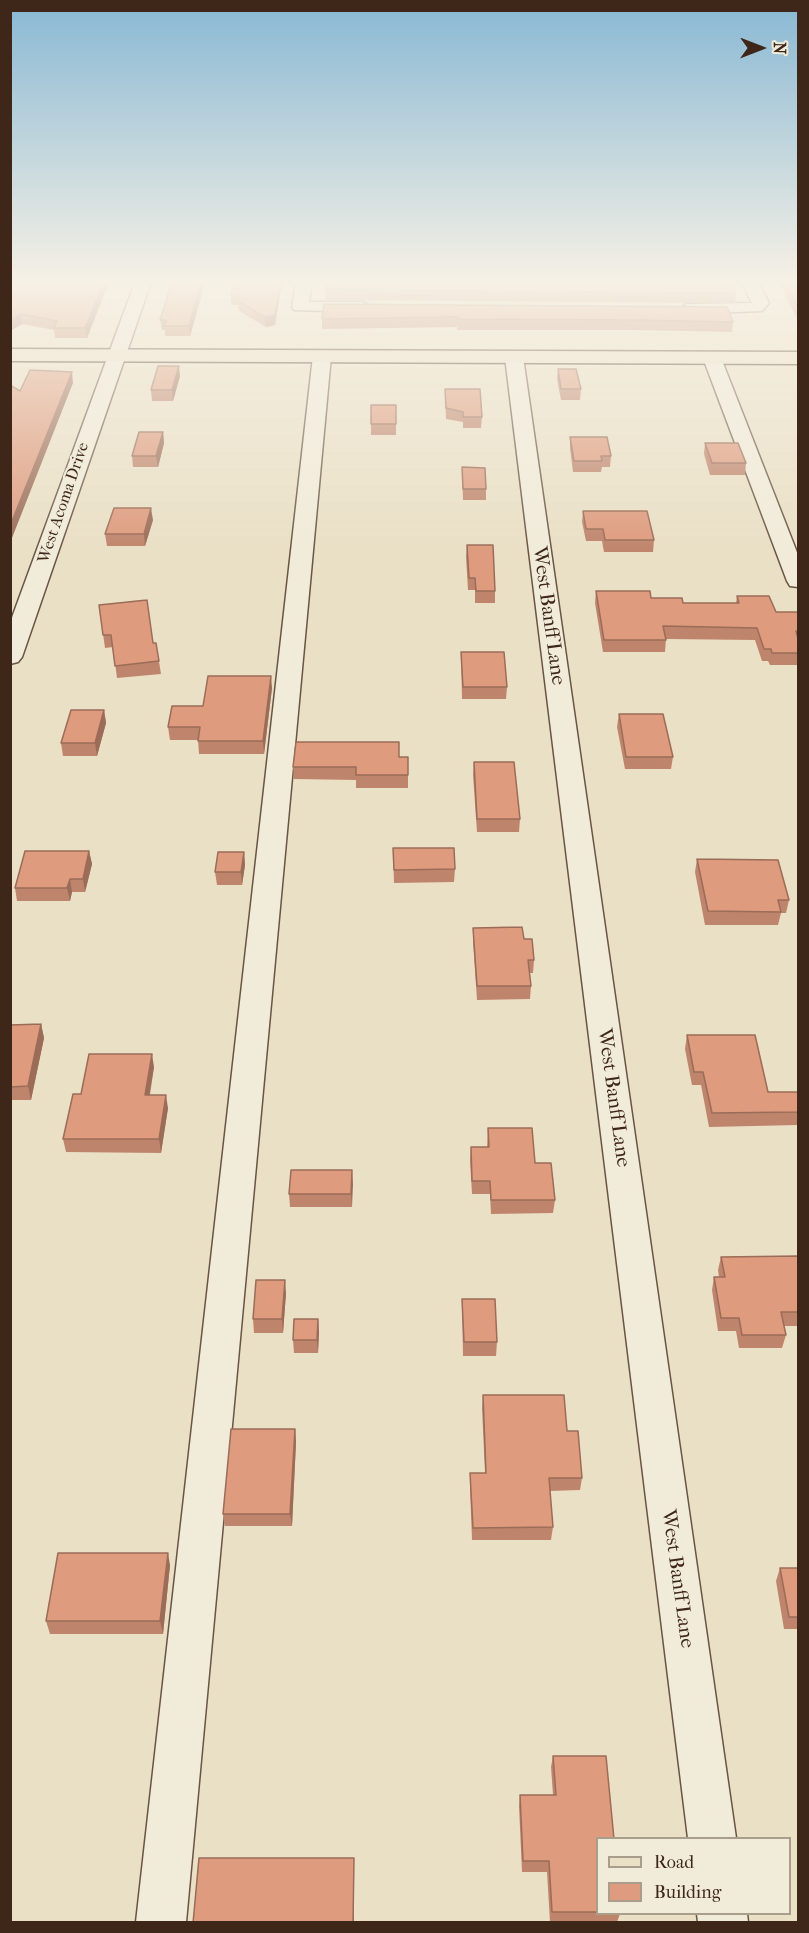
<!DOCTYPE html>
<html>
<head>
<meta charset="utf-8">
<style>
  body { margin:0 }
  #map { position:relative; width:809px; height:1933px; overflow:hidden; background:#eae0c6; font-family:"IM FELL French Canon",serif }
  canvas { display:block }
  .frame { position:absolute; inset:0; border:12px solid #3e2718; pointer-events:none }
  .legend { position:absolute; left:596px; top:1837px; width:195px; height:78px; box-sizing:border-box; background:#f1ebda; border:2px solid #a99d8c; margin:0; padding:8px 10px; list-style:none; font-size:18px; color:#3e2718 }
  .legend li { display:flex; align-items:center; gap:12px; height:30px }
  .legend b { width:30px; border:2px solid #a99d8c }
  .north { position:absolute; left:731px; top:18px; width:60px; height:60px; -webkit-text-stroke:4px #f1ebda; paint-order:stroke; rotate:90deg; font-size:16px; font-weight:700; line-height:24px; text-align:center; color:#3e2718 }
  .north::after { content:''; display:block; margin:auto; width:21px; height:27px; background:#3e2718; clip-path:polygon(50% 0,100% 100%,50% 72%,0 100%) }
</style>
</head>
<body>
<div id="map">
<canvas width="809" height="1933"></canvas>
<div class="frame"></div>
<ul class="legend">
<li><b style="height:8px;background:#eae0c6"></b>Road</li>
<li><b style="height:16px;background:#de9b7e"></b>Building</li>
</ul>
<div class="north">N</div>
</div>
<script>
const g = document.querySelector('canvas').getContext('2d');
g.lineJoin = 'round';
function toPath(rows) {
  const path = new Path2D();
  for (const r of rows) {
    path.moveTo(r[0], r[1]);
    for (let i = 2; i < r.length; i += 2) path.lineTo(r[i], r[i + 1]);
  }
  return path;
}
function stroke(path, color, width, dash) {
  g.strokeStyle = color;
  g.lineWidth = width;
  g.lineCap = dash ? 'butt' : 'round';
  g.setLineDash(dash || []);
  g.stroke(path);
}
function fill(path, color) {
  g.fillStyle = color;
  g.fill(path, 'evenodd');
}
function write(font, color, halo, rows, align = 'center') {
  g.font = font + ' "IM FELL French Canon",serif';
  g.lineWidth = 4.5;
  g.setLineDash([]);
  g.textBaseline = 'middle';
  g.strokeStyle = halo;
  g.fillStyle = color;
  for (const [text, x, y, turn = 0] of rows) {
    g.save();
    g.translate(x, y);
    g.rotate((+turn || 0) * Math.PI / 180);
    g.textAlign = isNaN(turn) ? turn : align;
    if (halo) g.strokeText(text, 0, 0);
    g.fillText(text, 0, 0);
    g.restore();
  }
}
const minor = toPath([
  [135,282,151,282,22,657,18,662,10,664,10,623,135,282],
  [296,282,312,282,309,302,363,302,371,307,363,312,294,310,292,307,296,282],
  [742,282,758,282,769,303,762,311,687,314,679,309,687,304,752,303,742,282],
  [322,351,328,352,331,356,186,1922,136,1922,313,356,316,352,322,351],
  [514,352,520,353,523,357,736,1838,688,1838,505,357,508,353,514,352],
  [712,353,718,354,721,358,798,555,798,587,790,586,787,581,703,358,706,354,712,353],
  [697,1914,747,1914,748,1922,698,1922,697,1914]
]);
const major = toPath([
  [10,349,798,352,798,364,10,361,10,349]
]);
stroke(minor, '#695544', 3);
stroke(major, '#3e2718', 3);
fill(minor, '#f1ebda');
fill(major, '#eae0c6');
fill(toPath([
  [10,282,109,282,87,338,55,338,54,330,22,324,10,330],
  [172,282,205,282,190,336,165,336,165,330,162,330,160,320],
  [233,282,282,282,275,325,266,327,239,311,238,305,231,305,231,295],
  [779,282,798,282,798,321],
  [325,290,736,293,735,303,325,300],
  [324,304,733,322,732,332,636,330,457,330,457,327,322,329,322,319],
  [558,369,581,389,580,400,561,400,557,379],
  [180,376,173,401,152,401,151,390],
  [445,389,482,417,481,428,463,428,463,422,446,419],
  [396,405,396,435,371,435,371,424],
  [163,432,164,443,158,467,133,467,132,456],
  [570,437,611,456,610,467,602,467,601,472,573,472,570,448],
  [705,443,746,463,745,475,710,475,704,454],
  [462,467,486,489,486,500,463,500],
  [583,511,654,540,653,552,604,552,602,541,586,541,582,522],
  [153,520,145,546,107,546,105,534],
  [467,545,495,591,495,603,475,603,475,590,468,590,466,557],
  [596,591,683,603,736,603,737,596,776,612,798,612,798,665,770,665,768,661,762,661,755,640,666,639,665,652,603,652,595,603],
  [99,605,153,643,156,643,161,674,117,678,113,647,105,648],
  [461,652,507,687,506,699,462,699],
  [272,688,264,754,199,754,198,740,170,740,168,727,203,706],
  [104,710,106,723,97,756,63,756,61,743],
  [619,714,673,757,671,769,625,769,617,727],
  [399,757,408,757,408,788,356,788,356,780,294,779,293,767],
  [474,762,520,819,519,832,477,832,473,775],
  [393,848,455,869,454,882,394,883],
  [89,851,92,864,85,892,72,892,70,901,17,901,15,888],
  [244,852,245,865,242,885,217,885,215,872],
  [697,859,789,900,786,913,781,913,778,925,705,925,695,872],
  [473,928,524,939,534,960,533,973,529,973,531,986,530,999,477,1000,473,941],
  [41,1024,44,1038,31,1100,10,1100,10,1025],
  [687,1035,768,1092,798,1092,798,1125,709,1127,701,1085,692,1085,685,1049],
  [154,1067,150,1095,168,1108,161,1153,66,1152,63,1139,81,1094],
  [488,1128,535,1163,555,1200,553,1213,491,1214,490,1194,472,1194,470,1160,471,1147,487,1147],
  [352,1170,352,1207,290,1207,289,1194],
  [798,1256,798,1326,784,1326,786,1335,782,1348,739,1348,736,1331,718,1331,712,1290,714,1277,719,1277,718,1270,721,1257],
  [286,1293,283,1333,254,1333,253,1319],
  [462,1299,497,1342,496,1356,463,1356],
  [318,1319,319,1332,318,1353,294,1353,293,1340],
  [483,1395,582,1478,580,1490,550,1491,553,1527,551,1540,472,1540,470,1486,470,1473,485,1473,482,1408],
  [295,1429,296,1442,292,1526,225,1526,223,1514],
  [170,1565,163,1634,50,1634,46,1621],
  [780,1568,798,1568,798,1629,784,1629,776,1581],
  [553,1756,597,1839,597,1914,620,1914,617,1922,550,1922,547,1872,522,1872,519,1806,520,1795,553,1795,551,1767]
]), '#bf856c');
fill(toPath([
  [104,282,109,282,87,338,85,328],
  [201,282,205,282,190,336,189,326],
  [280,282,282,282,275,325,266,327,265,317],
  [21,314,22,324,12,330,10,320],
  [179,366,180,376,173,401,172,390],
  [72,372,73,383,10,543,10,526],
  [163,432,164,443,158,467,156,456],
  [151,508,153,520,145,546,144,534],
  [271,676,272,688,264,754,263,741],
  [104,710,106,723,97,756,95,743],
  [89,851,92,864,85,892,83,879],
  [244,852,245,865,242,885,241,872],
  [70,879,72,892,70,901,67,888],
  [41,1024,44,1038,31,1100,28,1086],
  [152,1054,154,1067,147,1108,145,1095],
  [166,1095,168,1108,161,1153,159,1139],
  [352,1170,353,1184,352,1207,351,1194],
  [285,1280,286,1293,283,1333,282,1319],
  [318,1319,319,1332,318,1353,317,1340],
  [295,1429,296,1442,292,1526,290,1514],
  [168,1553,170,1565,163,1634,160,1621],
  [354,1858,354,1923,353,1923]
]), '#9b6c58');
const building = toPath([
  [10,282,104,282,85,328,54,328,57,321,21,314,10,320,10,282],
  [172,282,201,282,189,326,164,326,166,320,160,320,172,282],
  [233,282,280,282,275,315,265,317,238,301,239,295,231,295,233,282],
  [326,282,731,282,736,293,325,290,326,282],
  [785,282,798,282,798,308,785,282],
  [324,304,727,307,733,322,637,320,458,319,458,317,322,319,324,304],
  [158,366,179,366,172,390,151,390,158,366],
  [558,369,576,369,581,389,561,389,558,369],
  [30,370,72,372,10,526,10,385,20,391,30,370],
  [445,389,480,389,482,417,463,417,463,412,446,408,445,389],
  [371,405,396,405,396,424,371,424,371,405],
  [139,432,163,432,156,456,132,456,139,432],
  [570,437,607,437,611,456,601,456,602,461,574,461,570,437],
  [705,443,738,443,746,463,712,463,705,443],
  [462,467,485,468,486,489,463,489,462,467],
  [114,508,151,508,144,534,105,534,114,508],
  [583,511,647,511,654,540,605,540,603,529,586,529,583,511],
  [467,545,493,545,495,591,476,591,475,578,469,578,467,545],
  [596,591,650,591,651,598,682,598,683,603,739,603,737,596,769,596,776,612,798,612,798,631,796,631,798,639,798,653,772,653,771,649,764,649,757,628,663,626,666,640,604,640,596,591],
  [147,600,153,643,156,643,159,661,115,666,111,635,103,635,99,605,147,600],
  [461,652,504,652,507,687,463,687,461,652],
  [208,676,271,676,263,741,198,741,200,727,168,727,172,706,203,706,208,676],
  [71,710,104,710,95,743,61,743,71,710],
  [619,714,663,714,673,757,626,757,619,714],
  [296,742,399,742,399,757,408,757,408,775,356,775,356,767,293,767,296,742],
  [474,762,514,762,520,819,477,819,474,762],
  [393,848,454,848,455,869,394,870,393,848],
  [25,851,89,851,83,879,70,879,67,888,15,888,25,851],
  [218,852,244,852,241,872,215,872,218,852],
  [697,859,778,860,789,900,778,900,781,912,708,911,697,859],
  [522,927,524,939,532,939,534,960,528,960,531,986,477,986,473,928,522,927],
  [41,1024,28,1086,10,1087,10,1025,41,1024],
  [687,1035,755,1035,768,1092,798,1092,798,1112,712,1113,703,1072,694,1072,687,1035],
  [89,1054,152,1054,145,1095,166,1095,159,1139,63,1139,73,1094,81,1094,89,1054],
  [488,1128,532,1128,535,1163,551,1163,555,1200,491,1200,490,1181,472,1181,471,1147,489,1147,488,1128],
  [291,1170,352,1170,351,1194,289,1194,291,1170],
  [798,1256,798,1312,781,1312,786,1335,742,1335,739,1318,721,1318,714,1277,725,1277,721,1257,798,1256],
  [256,1280,285,1280,282,1319,253,1319,256,1280],
  [462,1299,495,1299,497,1342,464,1342,462,1299],
  [294,1319,318,1319,317,1340,293,1340,294,1319],
  [483,1395,564,1395,567,1431,578,1431,582,1478,549,1478,553,1527,473,1528,470,1473,486,1473,483,1395],
  [231,1429,295,1429,290,1514,223,1514,231,1429],
  [58,1553,168,1553,160,1621,46,1621,58,1553],
  [780,1568,798,1568,798,1617,789,1617,780,1568],
  [553,1756,606,1756,614,1839,597,1839,597,1912,552,1912,549,1861,523,1861,520,1795,556,1795,553,1756],
  [199,1858,354,1858,353,1923,193,1923,199,1858]
]);
fill(building, '#de9b7e');
stroke(building, '#9b6c58', 1.5);
const sky = g.createLinearGradient(0, 0, 0, 553);
sky.addColorStop(0, '#88b8d4');
sky.addColorStop(0.51, '#f6f1e5');
sky.addColorStop(1, '#f6f1e500');
g.fillStyle = sky;
g.fillRect(0, 0, 809, 553);
write('16px', '#3e2718', '#f1ebda', [
  ["West Acoma Drive",64,503,-71]
]);
write('20px', '#3e2718', '#f1ebda', [
  ["West Banff Lane",548,616,82],
  ["West Banff Lane",613,1098,82],
  ["West Banff Lane",677,1579,82]
]);
</script>
</body>
</html>
